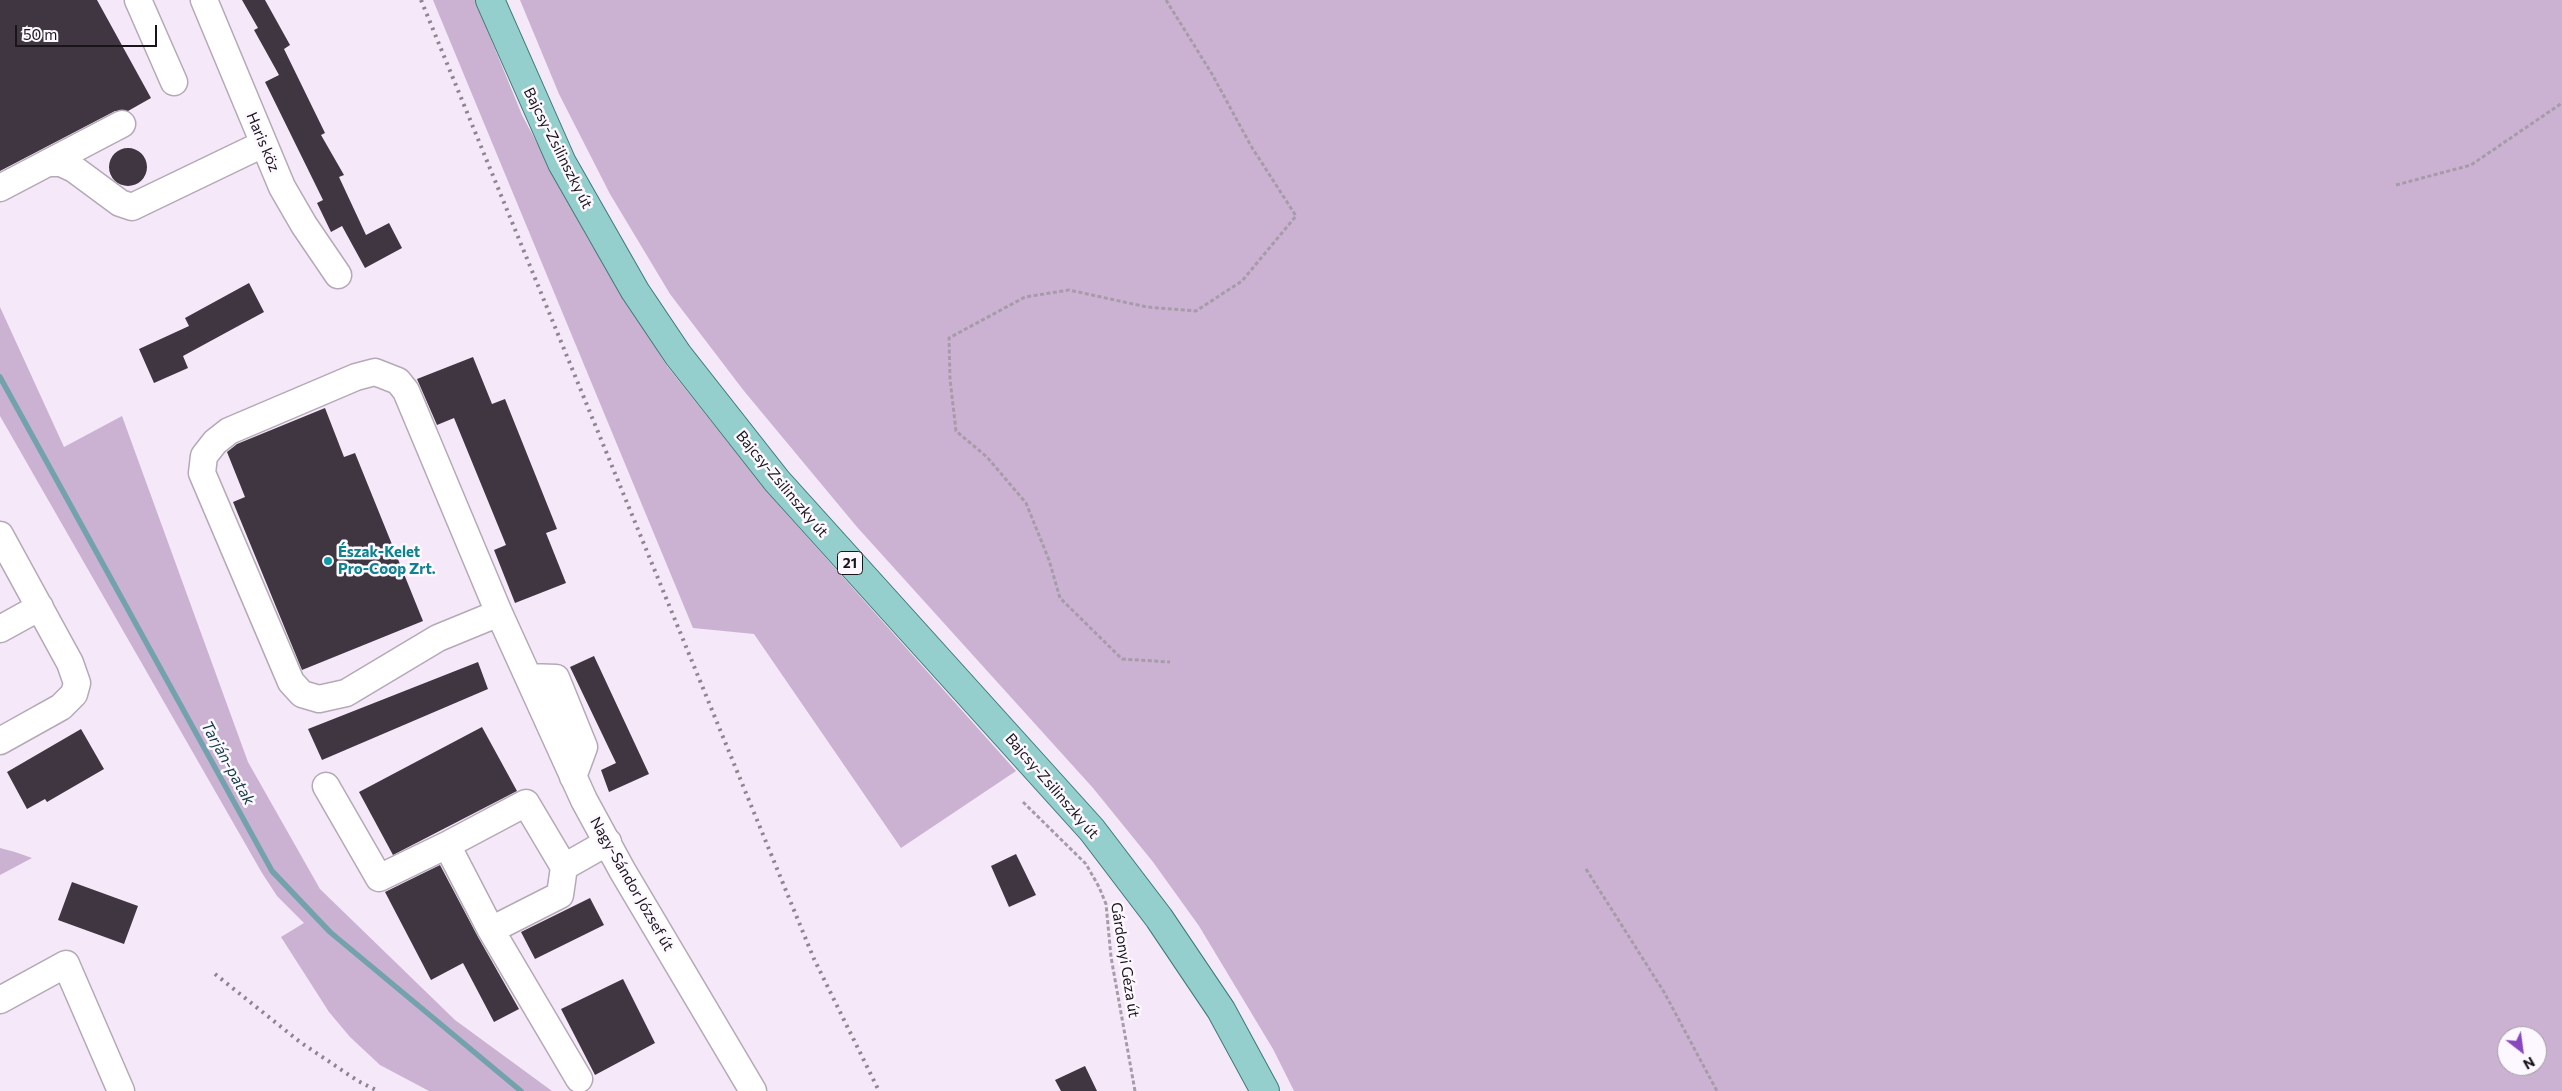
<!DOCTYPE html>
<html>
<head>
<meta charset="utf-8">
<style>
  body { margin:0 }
  #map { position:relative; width:2562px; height:1091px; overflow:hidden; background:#f5e8f8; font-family:Commissioner,sans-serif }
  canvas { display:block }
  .north { position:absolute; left:2497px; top:1026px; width:50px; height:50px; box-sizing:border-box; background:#fdf8ff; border:1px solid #a29da3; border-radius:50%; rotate:150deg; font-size:14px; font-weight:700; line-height:20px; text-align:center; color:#19151a }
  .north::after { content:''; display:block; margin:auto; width:18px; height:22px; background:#8948bd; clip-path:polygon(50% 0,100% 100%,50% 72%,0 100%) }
  .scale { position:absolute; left:15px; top:25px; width:142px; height:22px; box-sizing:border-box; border:2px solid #19151a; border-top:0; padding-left:6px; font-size:15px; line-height:18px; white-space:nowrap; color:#19151a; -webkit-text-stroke:4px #fdf8ff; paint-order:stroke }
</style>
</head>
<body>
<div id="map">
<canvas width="2562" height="1091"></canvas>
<div class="north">N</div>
<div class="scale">50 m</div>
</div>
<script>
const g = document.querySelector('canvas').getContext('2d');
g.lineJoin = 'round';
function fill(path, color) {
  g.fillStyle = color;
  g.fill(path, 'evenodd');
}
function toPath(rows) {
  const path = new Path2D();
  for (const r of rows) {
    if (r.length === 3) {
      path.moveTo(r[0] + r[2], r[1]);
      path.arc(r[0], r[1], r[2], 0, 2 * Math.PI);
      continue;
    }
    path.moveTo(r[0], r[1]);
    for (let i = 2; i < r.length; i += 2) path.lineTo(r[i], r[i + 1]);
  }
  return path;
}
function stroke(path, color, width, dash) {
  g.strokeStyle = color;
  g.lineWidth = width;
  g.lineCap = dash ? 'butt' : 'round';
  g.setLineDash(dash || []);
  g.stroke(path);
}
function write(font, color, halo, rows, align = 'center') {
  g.font = font + ' Commissioner,sans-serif';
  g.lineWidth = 5;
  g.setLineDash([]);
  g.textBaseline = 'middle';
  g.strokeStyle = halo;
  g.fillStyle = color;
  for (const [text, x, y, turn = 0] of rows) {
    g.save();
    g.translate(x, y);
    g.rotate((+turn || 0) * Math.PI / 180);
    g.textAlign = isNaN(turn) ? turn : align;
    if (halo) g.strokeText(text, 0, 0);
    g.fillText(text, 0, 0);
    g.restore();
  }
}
fill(toPath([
  [433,0,475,0,522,115,587,237,667,366,767,492,1016,771,901,848,754,634,693,628],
  [520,0,2562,0,2562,1091,1294,1091,1273,1049,1199,926,1153,862,1093,788,857,527,744,391,670,294,610,194,559,94],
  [2507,1036,2537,1036,2537,1066,2507,1066],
  [0,307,64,447,122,416,248,762,320,889,455,1020,552,1091,429,1091,380,1065,350,1037,329,1012,281,937,304,923,277,896,262,873,0,416],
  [0,848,15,852,32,858,0,875]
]), '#cbb2d2');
stroke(toPath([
  [0,377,272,871,330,932,521,1091]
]), '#73a2ad', 5.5);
fill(toPath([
  [0,0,97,0,151,98,128,111,115,111,0,171],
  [242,0,265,0,290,45,284,49,325,133,321,135,344,175,339,177,366,235,389,223,402,248,365,268,342,226,331,232,317,203,323,200,265,82,279,75,254,30,258,28],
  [128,167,19],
  [249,283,264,312,183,356,188,368,154,383,139,349,189,326,185,318],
  [473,357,492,404,505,399,557,529,546,533,566,583,515,603,494,550,506,545,454,418,437,425,417,379],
  [325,408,344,457,355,453,423,621,302,670,233,502,245,497,227,452,237,444],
  [594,656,649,774,609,792,601,770,616,763,570,667],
  [478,662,488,689,322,760,308,729],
  [482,727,517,791,393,855,359,792],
  [81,729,104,769,47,802,45,799,27,809,7,772],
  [1016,854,1036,895,1009,907,991,866],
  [440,865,478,937,519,1009,494,1022,463,963,431,980,385,892],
  [72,882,138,906,124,944,58,920],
  [590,898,604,925,535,959,521,932],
  [623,979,655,1043,595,1075,561,1009],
  [1085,1066,1097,1091,1061,1091,1055,1080]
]), '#3f3642');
const minor = toPath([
  [138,0,174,82],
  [204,0,282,187,304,225,338,275],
  [50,163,61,163,74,169,120,203,132,207,263,144],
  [0,188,122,124],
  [0,535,70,663,77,683,74,694,61,707,0,741],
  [499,613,438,638,346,693,319,699,302,694,291,682,202,473,204,456,215,442,229,431,356,377,375,372,398,381,406,391,499,613,584,800,622,870,753,1091],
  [0,629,40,607],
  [528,677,556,678,584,747,573,777],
  [326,786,379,878,447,845],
  [564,867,526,803,447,845,491,930,560,895,564,867,608,842],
  [491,930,579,1079],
  [0,1000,66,964,121,1091]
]);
const major = toPath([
  [490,0,562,163,635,291,678,355,777,481,1092,830,1159,918,1221,1010,1265,1091]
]);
stroke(minor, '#b5a9b7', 29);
stroke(major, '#3c7978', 30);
stroke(toPath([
  [1166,0,1212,74,1251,146,1296,216,1242,281,1196,311,1147,307,1069,290,1025,297,949,338,950,379,956,431,987,457,1026,503,1049,560,1060,598,1122,659,1170,662],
  [2396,185,2471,165,2562,103],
  [1023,802,1086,864,1099,887,1106,904,1111,957,1135,1091],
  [1586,869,1664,992,1717,1091]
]), '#a69ca8', 3, [4, 2.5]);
stroke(minor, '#fff', 26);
stroke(major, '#95cfcd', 28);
stroke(toPath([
  [421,0,814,959,879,1091],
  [215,974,300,1042,358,1081,378,1091]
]), '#8e8590', 4, [2.5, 5]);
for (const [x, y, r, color] of [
  [328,561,5,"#0f9aa8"]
]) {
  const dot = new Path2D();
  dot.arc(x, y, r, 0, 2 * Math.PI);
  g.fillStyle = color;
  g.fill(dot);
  stroke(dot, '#fdf8ff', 2);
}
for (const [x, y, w] of [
  [850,563,25]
]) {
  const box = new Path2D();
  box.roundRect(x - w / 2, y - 11.5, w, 23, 4);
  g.fillStyle = '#fdf8ff';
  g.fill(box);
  stroke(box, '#19151a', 1);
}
write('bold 14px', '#19151a', null, [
  ["21",850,563]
]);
write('15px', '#19151a', '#fdf8ff', [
  ["Haris köz",263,142,67],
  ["Bajcsy-Zsilinszky út",558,148,63],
  ["Bajcsy-Zsilinszky út",782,484,50],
  ["Bajcsy-Zsilinszky út",1052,786,49],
  ["Nagy-Sándor József út",632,884,60],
  ["Gárdonyi Géza út",1125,960,81]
]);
write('bold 15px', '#0d838f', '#fdf8ff', [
  ["Észak-Kelet",338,552],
  ["Pro-Coop Zrt.",338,569]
], 'left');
write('italic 16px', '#113d46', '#fdf8ff', [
  ["Tarján-patak",228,763,61]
]);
</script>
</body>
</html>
